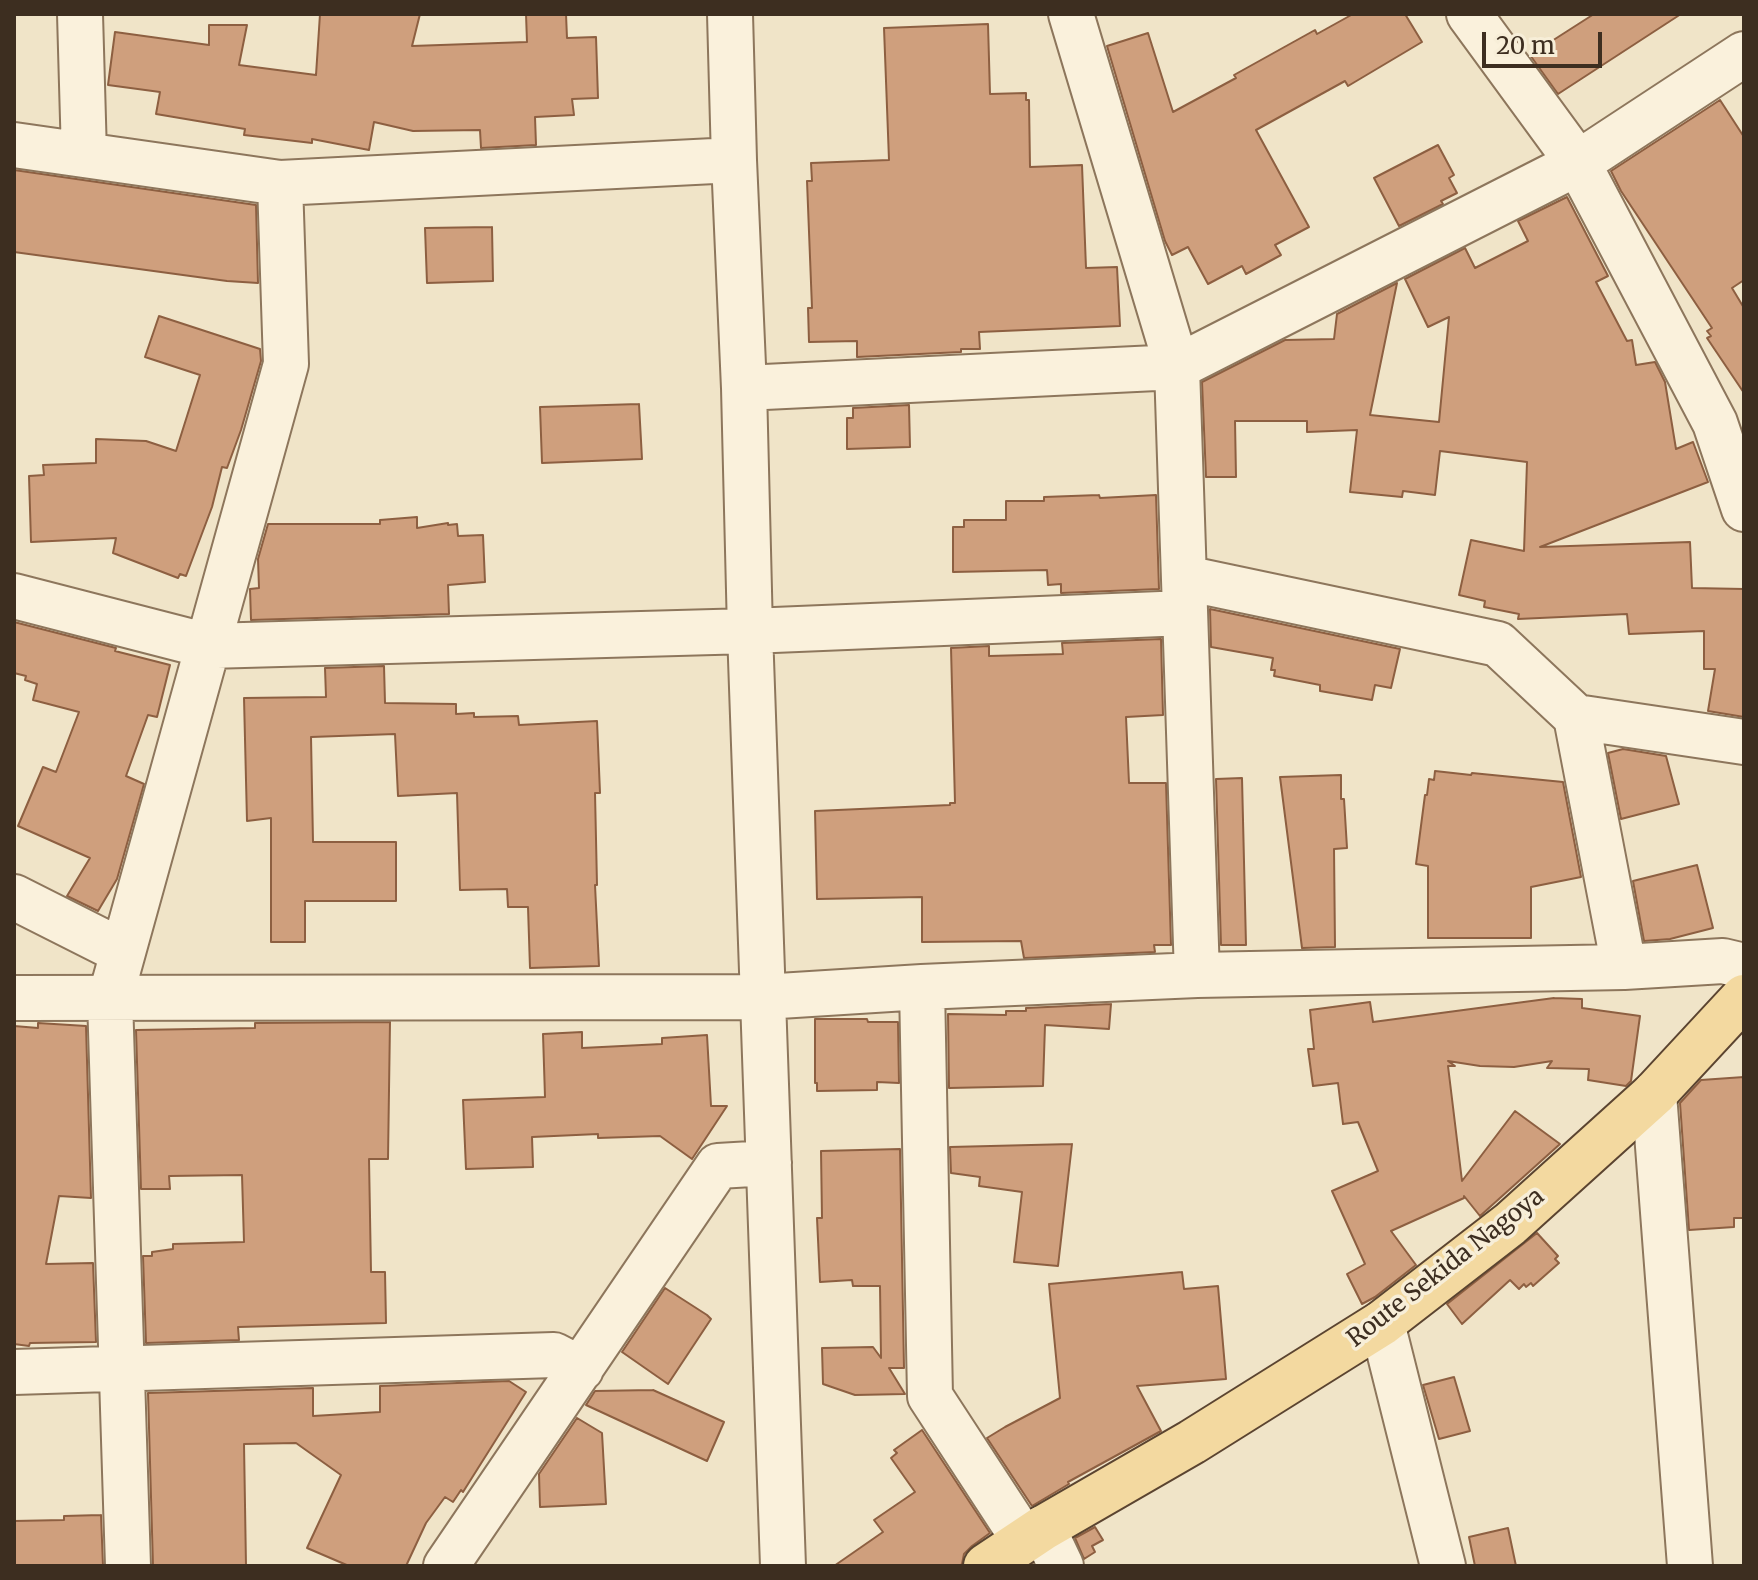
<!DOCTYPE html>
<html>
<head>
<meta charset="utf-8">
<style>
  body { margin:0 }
  #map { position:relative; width:1758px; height:1580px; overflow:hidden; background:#f0e4c8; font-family:Merriweather,serif }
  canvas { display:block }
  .frame { position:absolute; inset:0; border:16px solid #3d2e20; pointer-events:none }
  .scale { position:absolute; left:1482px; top:32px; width:120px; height:36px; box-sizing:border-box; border:4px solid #3d2e20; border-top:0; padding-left:10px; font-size:24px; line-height:28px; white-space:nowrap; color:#3d2e20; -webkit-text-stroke:6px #f7eed8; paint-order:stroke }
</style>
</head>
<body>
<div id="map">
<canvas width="1758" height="1580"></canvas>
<div class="frame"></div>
<div class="scale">20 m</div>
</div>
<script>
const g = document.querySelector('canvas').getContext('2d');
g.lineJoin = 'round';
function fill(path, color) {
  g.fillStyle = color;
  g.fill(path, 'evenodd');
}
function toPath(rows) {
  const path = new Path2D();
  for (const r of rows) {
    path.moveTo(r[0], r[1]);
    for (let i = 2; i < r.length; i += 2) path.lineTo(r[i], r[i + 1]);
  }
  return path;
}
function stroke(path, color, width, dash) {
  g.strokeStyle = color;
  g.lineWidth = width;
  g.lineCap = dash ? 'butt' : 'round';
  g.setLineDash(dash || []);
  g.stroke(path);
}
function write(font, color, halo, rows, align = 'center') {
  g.font = font + ' Merriweather,serif';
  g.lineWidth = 7;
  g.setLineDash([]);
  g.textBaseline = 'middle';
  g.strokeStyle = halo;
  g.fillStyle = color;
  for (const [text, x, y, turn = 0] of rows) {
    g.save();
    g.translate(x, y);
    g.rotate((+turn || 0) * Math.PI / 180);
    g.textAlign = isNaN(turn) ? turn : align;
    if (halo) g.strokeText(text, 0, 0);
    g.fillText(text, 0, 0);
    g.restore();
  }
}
const building = toPath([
  [320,14,420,14,412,46,527,42,526,14,566,14,567,38,596,37,598,98,572,99,574,115,535,117,536,145,481,148,480,130,413,131,374,122,369,150,312,139,312,143,244,135,245,129,156,114,160,92,108,85,115,32,209,45,209,25,247,25,239,65,316,75,320,14],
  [1353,14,1405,14,1422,42,1348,86,1345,81,1256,130,1309,227,1275,245,1281,255,1246,274,1242,266,1208,284,1188,247,1172,255,1165,241,1107,46,1148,33,1173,112,1236,78,1234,75,1315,30,1317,34,1353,14],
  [1594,14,1681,14,1558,94,1530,55,1594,14],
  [988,24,990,94,1026,93,1026,100,1029,100,1030,167,1082,165,1086,268,1117,267,1120,326,979,332,980,349,961,349,961,352,857,357,857,341,809,342,808,308,812,308,807,181,812,181,811,163,889,160,884,28,988,24],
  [1720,100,1744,137,1744,280,1732,288,1744,308,1744,393,1707,338,1711,336,1707,331,1712,328,1621,191,1611,171,1720,100],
  [1438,145,1454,175,1449,178,1457,193,1441,201,1443,204,1399,226,1374,178,1438,145],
  [14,170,256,205,258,283,227,281,14,252,14,170],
  [1567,197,1608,276,1596,282,1627,341,1632,340,1636,365,1655,362,1665,382,1676,449,1693,442,1708,482,1540,547,1690,542,1692,588,1744,589,1744,717,1708,711,1715,669,1704,669,1704,631,1629,634,1627,614,1518,619,1519,614,1484,607,1485,601,1459,595,1471,540,1524,551,1527,462,1440,451,1435,495,1403,491,1402,497,1350,492,1357,430,1307,432,1307,421,1235,421,1236,477,1206,477,1202,382,1285,340,1334,339,1337,314,1397,283,1370,415,1439,422,1449,317,1428,327,1405,279,1465,248,1475,268,1528,241,1518,221,1567,197],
  [492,227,493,281,427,283,425,228,492,227],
  [159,316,260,349,261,361,241,430,227,468,222,467,212,507,186,576,180,574,178,578,113,553,116,538,31,542,29,476,44,475,43,465,96,463,96,439,146,441,176,451,200,375,145,357,159,316],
  [639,404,642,459,542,463,540,407,639,404],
  [909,405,910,447,847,449,847,418,853,418,853,408,909,405],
  [1099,495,1100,498,1156,495,1159,589,1061,593,1061,584,1048,585,1047,570,953,572,953,527,964,527,964,520,1006,520,1006,501,1044,501,1044,497,1099,495],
  [417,517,417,528,448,523,448,525,457,524,458,536,483,535,485,582,448,585,449,614,251,620,250,589,259,588,258,559,268,524,380,524,380,520,417,517],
  [1210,609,1400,649,1391,688,1375,685,1372,700,1320,691,1320,685,1274,676,1275,670,1271,670,1273,658,1211,647,1210,609],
  [14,622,116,648,115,651,170,665,157,717,148,715,126,776,144,784,117,879,98,911,67,896,90,858,18,826,43,767,56,772,79,712,33,700,37,684,25,680,26,676,14,673,14,622],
  [1161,639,1163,715,1126,717,1129,783,1166,783,1171,945,1154,945,1155,952,1024,958,1021,941,922,942,922,897,817,899,815,811,950,805,950,803,955,803,951,648,989,646,989,656,1063,654,1062,643,1161,639],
  [384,666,385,703,456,704,456,714,474,713,474,717,518,716,519,725,597,721,600,793,595,793,597,885,595,885,599,966,530,968,528,907,508,907,507,889,460,890,457,793,398,796,395,734,311,737,313,842,396,842,396,901,305,901,305,942,271,942,271,818,247,821,244,698,326,697,325,668,384,666],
  [1623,749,1666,756,1679,804,1621,819,1608,753,1623,749],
  [1435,771,1471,775,1472,773,1563,782,1581,877,1531,887,1531,938,1428,938,1428,866,1416,864,1425,795,1427,795,1429,779,1434,780,1435,771],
  [1341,775,1341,799,1344,799,1347,848,1334,849,1335,947,1302,948,1280,777,1341,775],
  [1242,778,1246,945,1221,945,1216,779,1242,778],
  [1697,865,1713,928,1670,939,1644,941,1633,881,1697,865],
  [1554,998,1582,999,1582,1008,1640,1016,1631,1081,1626,1086,1588,1080,1589,1069,1547,1068,1552,1061,1514,1067,1480,1066,1448,1061,1455,1066,1448,1066,1462,1181,1515,1111,1560,1144,1480,1216,1464,1196,1464,1198,1391,1231,1416,1265,1375,1297,1362,1304,1347,1274,1365,1264,1332,1191,1378,1171,1358,1122,1343,1124,1338,1083,1313,1086,1308,1049,1314,1049,1310,1010,1370,1002,1373,1022,1554,998],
  [1111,1004,1109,1029,1045,1025,1043,1086,949,1088,948,1014,1006,1015,1006,1011,1026,1011,1026,1008,1111,1004],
  [815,1019,867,1019,868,1022,898,1022,899,1083,877,1082,877,1090,817,1091,817,1083,815,1083,815,1019],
  [390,1022,388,1159,369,1159,371,1272,385,1272,386,1323,238,1327,239,1340,146,1343,143,1256,152,1256,152,1252,173,1249,173,1244,244,1242,242,1175,169,1176,170,1189,141,1189,136,1030,255,1028,255,1023,390,1022],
  [38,1023,86,1026,91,1198,59,1196,46,1264,93,1263,96,1342,30,1343,29,1346,14,1344,14,1026,38,1028,38,1023],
  [582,1032,582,1048,662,1044,662,1038,707,1035,711,1106,727,1106,692,1159,660,1136,598,1138,598,1134,532,1137,533,1167,466,1169,463,1100,545,1097,543,1034,582,1032],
  [1744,1077,1744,1218,1734,1218,1734,1227,1689,1230,1680,1103,1701,1080,1744,1077],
  [1072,1144,1058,1266,1014,1262,1022,1192,979,1186,980,1177,951,1173,950,1147,1072,1144],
  [900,1149,904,1368,889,1368,905,1394,855,1395,823,1384,822,1348,873,1347,881,1358,880,1286,853,1286,852,1280,820,1282,817,1218,822,1218,821,1151,900,1149],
  [1537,1233,1558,1256,1555,1259,1559,1263,1533,1286,1531,1283,1526,1287,1524,1284,1519,1289,1510,1280,1462,1324,1447,1304,1537,1233],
  [1182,1272,1184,1289,1218,1286,1226,1379,1137,1386,1161,1431,1068,1482,1069,1484,1032,1506,987,1438,1005,1427,1060,1398,1049,1284,1182,1272],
  [665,1288,707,1315,711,1319,668,1384,622,1352,665,1288],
  [1454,1377,1470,1431,1439,1439,1423,1385,1454,1377],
  [509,1381,526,1392,463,1492,461,1490,453,1502,445,1497,426,1523,406,1566,349,1566,307,1548,341,1475,296,1443,244,1444,246,1566,153,1566,148,1393,313,1388,313,1416,380,1412,380,1386,509,1381],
  [653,1390,724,1422,707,1461,586,1405,595,1391,653,1390],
  [577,1418,602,1433,606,1504,540,1507,539,1474,577,1418],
  [922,1430,990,1533,972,1546,964,1554,962,1564,959,1566,834,1566,883,1532,874,1520,915,1492,891,1458,897,1453,894,1450,922,1430],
  [101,1515,103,1566,14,1566,14,1521,64,1520,64,1516,101,1515],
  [1095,1527,1103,1540,1092,1546,1095,1552,1084,1559,1075,1538,1095,1527],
  [1508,1528,1516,1566,1475,1566,1469,1537,1508,1528]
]);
fill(building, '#cf9f7d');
stroke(building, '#8d5f41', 2);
const minor = toPath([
  [80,14,84,155],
  [730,14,734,160,744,388,750,631,783,1566],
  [1071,14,1177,367,1197,975],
  [1469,14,1578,163,1715,423,1744,509],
  [14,145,280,183,734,160],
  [744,388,1177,367,1578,163,1744,54],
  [1185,578,1498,644,1576,717,1624,967],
  [14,596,208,646,750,631,1185,613],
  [1576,717,1744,742],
  [14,897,123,952],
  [922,987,930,1396,1024,1540],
  [14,998,763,997,922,987,1197,975,1624,967,1723,961,1744,966],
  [1654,1094,1690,1566],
  [1382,1323,1443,1566],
  [14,1372,554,1355,581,1369],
  [1043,1528,1061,1566],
  [128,1566,110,999,286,364,280,183],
  [446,1566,718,1166,769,1163]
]);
const major = toPath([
  [986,1566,1043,1528,1192,1442,1382,1323,1510,1224,1654,1094,1744,997]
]);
stroke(minor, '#8d765c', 48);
stroke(major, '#5b4430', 48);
stroke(minor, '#faf1dc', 44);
stroke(major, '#f3d9a0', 44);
write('24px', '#3d2e20', '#f7eed8', [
  ["Route Sekida Nagoya",1446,1268,-38]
]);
</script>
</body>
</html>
